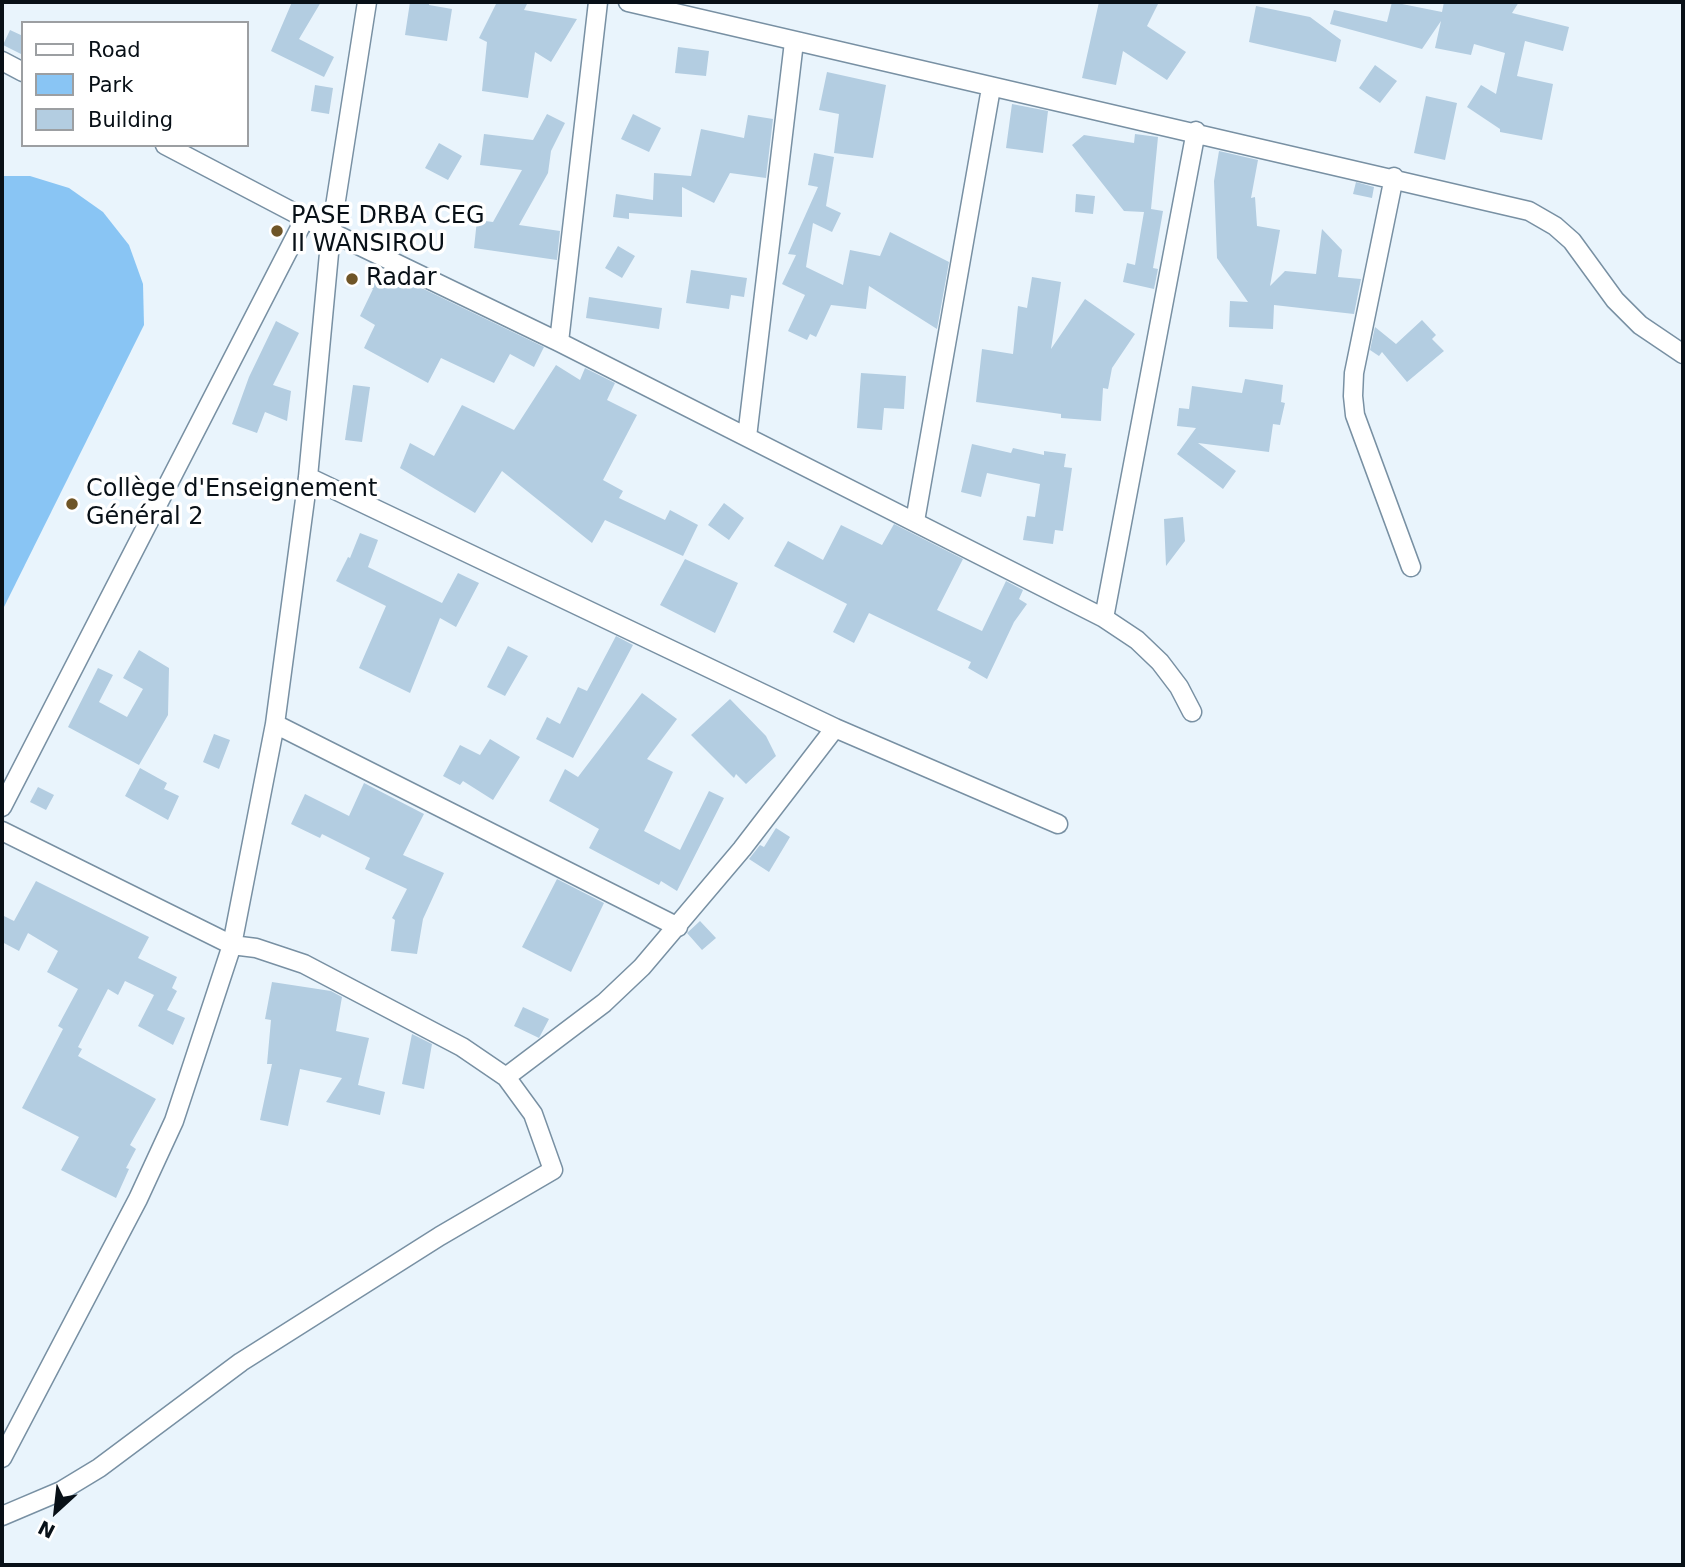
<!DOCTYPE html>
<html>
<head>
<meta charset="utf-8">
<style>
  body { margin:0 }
  #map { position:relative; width:1685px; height:1567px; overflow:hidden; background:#e9f4fc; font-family:"DejaVu Sans",sans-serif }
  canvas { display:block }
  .frame { position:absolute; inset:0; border:4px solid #081017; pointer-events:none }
  .legend { position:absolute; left:21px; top:21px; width:228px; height:126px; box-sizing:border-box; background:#fff; border:2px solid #9c9fa2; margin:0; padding:9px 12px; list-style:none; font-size:21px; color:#081017 }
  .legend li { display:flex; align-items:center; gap:14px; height:35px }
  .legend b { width:35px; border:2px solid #9c9fa2 }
  .north { position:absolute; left:21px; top:1476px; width:70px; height:70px; -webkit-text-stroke:5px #fff; paint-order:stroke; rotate:207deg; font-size:19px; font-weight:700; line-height:28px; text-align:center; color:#081017 }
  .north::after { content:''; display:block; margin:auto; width:24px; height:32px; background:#081017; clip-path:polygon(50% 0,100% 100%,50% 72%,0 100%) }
</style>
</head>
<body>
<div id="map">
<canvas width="1685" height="1567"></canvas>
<div class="frame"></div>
<ul class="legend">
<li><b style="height:9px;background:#fff"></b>Road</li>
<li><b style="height:19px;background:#89c5f4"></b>Park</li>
<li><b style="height:19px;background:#b3cde1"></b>Building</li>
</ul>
<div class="north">N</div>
</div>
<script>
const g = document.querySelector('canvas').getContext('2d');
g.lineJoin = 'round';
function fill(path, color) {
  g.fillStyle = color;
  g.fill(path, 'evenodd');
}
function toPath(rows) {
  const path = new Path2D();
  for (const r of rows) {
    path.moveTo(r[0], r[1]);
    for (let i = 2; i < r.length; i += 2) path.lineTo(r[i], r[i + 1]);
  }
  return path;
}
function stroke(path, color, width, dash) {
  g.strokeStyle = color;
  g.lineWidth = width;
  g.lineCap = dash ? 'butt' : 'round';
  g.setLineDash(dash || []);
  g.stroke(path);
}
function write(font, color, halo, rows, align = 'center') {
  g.font = font + ' "DejaVu Sans",sans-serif';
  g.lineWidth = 7;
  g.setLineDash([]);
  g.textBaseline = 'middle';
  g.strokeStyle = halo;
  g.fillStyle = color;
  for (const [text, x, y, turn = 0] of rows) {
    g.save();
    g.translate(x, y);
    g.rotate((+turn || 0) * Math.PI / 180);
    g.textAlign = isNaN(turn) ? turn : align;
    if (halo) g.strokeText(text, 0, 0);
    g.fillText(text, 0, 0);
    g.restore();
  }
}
fill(toPath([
  [2,176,30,176,69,188,103,212,129,245,143,284,144,325,2,611]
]), '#89c5f4');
fill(toPath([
  [292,2,321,2,299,39,334,57,324,77,271,51],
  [410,2,429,2,429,5,452,9,447,41,405,35],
  [497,2,528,2,524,10,577,19,551,62,535,52,528,98,482,91,487,42,479,38],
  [1099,2,1159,2,1147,26,1186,52,1167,80,1123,51,1116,85,1082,78],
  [1392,2,1442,12,1444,2,1519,2,1512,13,1569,27,1563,51,1525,41,1517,76,1553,84,1542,140,1500,132,1500,129,1467,107,1481,85,1496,94,1505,53,1474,44,1471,55,1435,48,1441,21,1422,49,1330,24,1334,10,1387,22],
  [1256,6,1310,17,1341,40,1336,62,1249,42],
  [10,30,23,36,23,55,3,45],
  [678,47,709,51,706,76,675,73],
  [1375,65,1397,81,1380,103,1359,88],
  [827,72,886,85,873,158,834,153,839,114,819,110],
  [315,85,333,88,329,114,311,111],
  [1426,96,1457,103,1445,160,1414,153],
  [1012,104,1048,111,1043,153,1006,148],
  [547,114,565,123,551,151,548,173,519,225,560,231,557,260,474,248,477,220,493,222,522,170,480,165,484,134,533,140],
  [633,114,661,128,649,152,621,139],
  [748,115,773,119,766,178,730,173,714,203,682,187,682,217,629,213,629,219,613,217,616,194,653,200,654,173,691,176,701,129,744,138],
  [1135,134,1158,137,1151,209,1163,211,1153,268,1158,269,1154,289,1123,282,1127,263,1135,265,1144,212,1124,211,1072,145,1084,135,1134,143],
  [439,143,462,156,448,180,425,168],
  [1219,151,1258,160,1251,198,1255,197,1257,226,1280,230,1270,286,1285,271,1316,274,1322,229,1342,250,1338,277,1361,279,1354,314,1274,305,1273,329,1229,327,1230,301,1248,302,1217,258,1214,181],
  [814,153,834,157,826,206,841,213,832,232,813,223,806,267,843,285,850,250,880,256,890,232,949,262,937,329,869,286,866,309,831,305,816,337,810,334,807,340,788,331,805,295,782,284,796,255,788,254,818,187,808,185],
  [1356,182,1374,187,1372,198,1353,194],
  [1076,194,1095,196,1093,214,1075,212],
  [618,246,635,256,622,278,605,268],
  [378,267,544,347,534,367,510,354,494,383,441,358,428,383,364,348,375,325,360,316,373,289,368,286],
  [691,270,747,278,744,297,731,295,729,309,686,303],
  [1032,277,1061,282,1051,349,1085,299,1135,334,1112,368,1108,389,1103,388,1101,421,1061,418,1061,414,976,402,982,349,1013,354,1018,306,1027,308],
  [589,297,662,308,659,329,586,318],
  [1422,320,1436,335,1432,339,1444,351,1407,382,1382,352,1379,356,1370,350,1375,327,1396,344],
  [276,321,299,333,273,385,291,391,287,421,265,412,257,433,232,424,249,377],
  [556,365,580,380,585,368,615,383,607,400,637,415,603,480,623,491,619,498,665,520,670,510,698,525,683,556,605,520,592,543,502,471,475,513,400,468,410,443,434,456,462,405,514,430],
  [861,373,906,376,904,409,884,408,882,430,857,428],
  [1245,379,1283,385,1281,402,1285,403,1280,425,1273,424,1269,452,1198,443,1236,471,1223,489,1177,454,1196,428,1177,426,1179,408,1189,409,1192,386,1242,393],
  [353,385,370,387,362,442,345,440],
  [972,444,1011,453,1013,448,1044,455,1044,451,1066,454,1064,467,1072,468,1063,531,1055,530,1053,544,1023,540,1027,516,1035,517,1040,484,987,473,981,497,961,492],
  [724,503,744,518,729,540,708,525],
  [1183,517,1185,541,1166,566,1164,519],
  [894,524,963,559,937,610,982,631,1006,581,1023,590,1019,599,1027,604,1014,622,987,679,968,668,971,662,869,613,854,643,833,632,847,604,774,566,788,541,823,560,841,525,882,545],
  [360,533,378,540,368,567,442,603,458,573,479,583,456,627,440,618,410,693,359,668,386,606,336,581,348,557,350,558],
  [685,559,738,583,715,633,660,605],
  [616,636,633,645,573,758,536,739,547,717,560,724,578,687,587,691],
  [508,646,528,656,505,696,487,687],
  [139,650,169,668,168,715,139,765,68,727,98,668,113,675,99,702,127,717,143,689,123,678],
  [642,693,677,719,647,759,673,772,644,831,680,850,709,791,724,798,677,891,661,881,659,885,589,848,599,829,549,801,565,769,578,777],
  [730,699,766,736,776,756,746,784,736,774,734,778,691,735],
  [214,734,230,740,219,769,203,762],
  [490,739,520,757,493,800,463,781,460,785,443,776,460,745,480,755],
  [140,768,167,783,164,789,179,796,168,820,125,796],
  [364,783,424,814,403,855,444,873,423,919,417,954,391,951,395,920,392,918,407,889,365,869,370,858,322,834,320,838,291,824,305,794,349,816],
  [38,787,54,795,46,810,30,802],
  [776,828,790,837,769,872,749,859,760,845,764,847],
  [557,879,604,903,571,972,522,947],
  [36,881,149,937,138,958,177,977,172,988,177,991,167,1010,185,1018,173,1045,138,1026,154,995,125,981,118,995,108,989,78,1047,82,1049,78,1056,156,1099,130,1145,136,1149,126,1168,129,1169,116,1198,61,1170,79,1137,22,1108,63,1029,58,1026,78,989,47,972,58,951,28,933,19,951,2,942,2,915,14,921],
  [700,921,716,938,702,950,687,933],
  [272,982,331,991,342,997,336,1031,369,1038,358,1085,385,1092,380,1115,326,1102,342,1078,300,1069,288,1126,260,1120,272,1064,267,1064,271,1020,265,1019],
  [523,1007,549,1019,539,1038,514,1026],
  [412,1034,432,1044,424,1089,402,1084]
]), '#b3cde1');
const minor = toPath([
  [628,2,1529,211,1555,226,1572,241,1615,300,1640,325,1683,354],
  [2,61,23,72],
  [165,145,331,232,559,342,1104,618,1137,640,1160,662,1179,687,1192,712],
  [1394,177,1354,373,1353,396,1355,415,1411,567],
  [559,342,598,2],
  [747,437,794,42],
  [308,477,835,728,1058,824],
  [915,521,991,88],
  [1104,618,1196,131],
  [275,724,678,927],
  [2,807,305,218],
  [2,831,232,945,256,948,304,964,462,1047,506,1077,533,1114,553,1170,440,1236,241,1362,99,1468,61,1491,2,1516],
  [506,1077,604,1003,642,967,742,849,835,728],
  [2,1458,138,1199,174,1121,232,945,275,724,308,477,331,232,367,2]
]);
stroke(minor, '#7890a3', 21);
stroke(minor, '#fff', 18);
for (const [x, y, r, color] of [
  [277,231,7,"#6f5527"],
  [352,279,7,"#6f5527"],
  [72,504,7,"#6f5527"]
]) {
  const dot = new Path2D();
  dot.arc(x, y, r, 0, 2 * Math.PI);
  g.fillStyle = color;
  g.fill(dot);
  stroke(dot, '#fff', 2.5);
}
write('24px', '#081017', '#fff', [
  ["PASE DRBA CEG",291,217],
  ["II WANSIROU",291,245],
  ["Radar",366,279],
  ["Collège d'Enseignement",86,490],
  ["Général 2",86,518]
], 'left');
</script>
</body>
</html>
